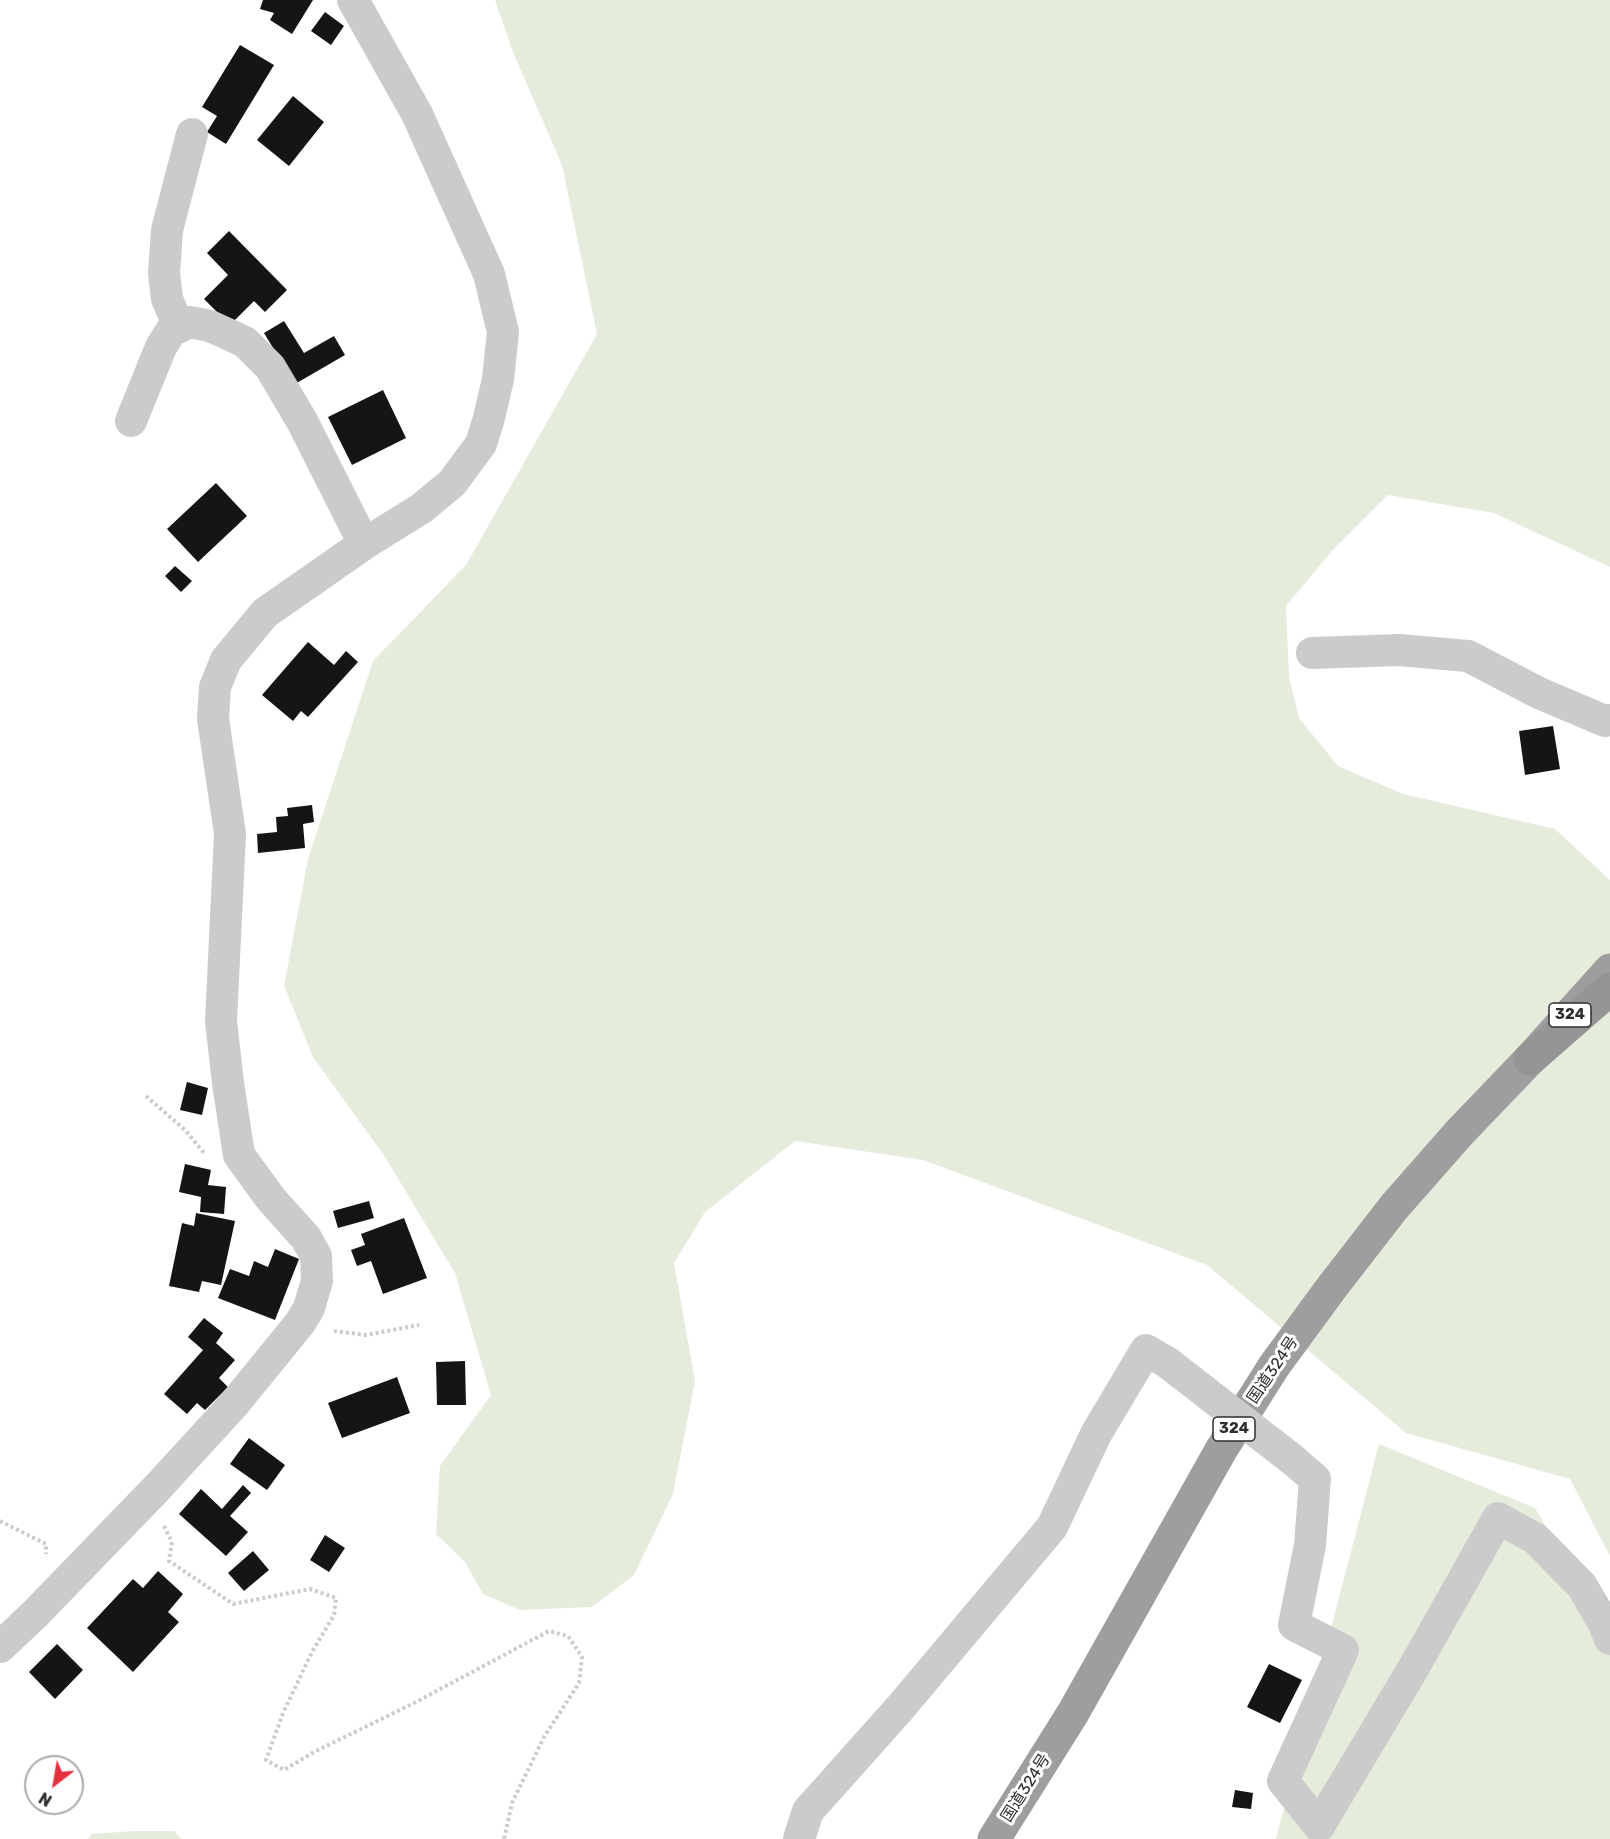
<!DOCTYPE html>
<html>
<head>
<meta charset="utf-8">
<style>
  body { margin:0 }
  #map { position:relative; width:1610px; height:1839px; overflow:hidden; background:#fff; font-family:Rubik,sans-serif }
  canvas { display:block }
  .north { position:absolute; left:24px; top:1755px; width:60px; height:60px; box-sizing:border-box; background:#fff; border:2px solid #ababab; border-radius:50%; rotate:211deg; font-size:16px; font-weight:700; line-height:24px; text-align:center; color:#2e2e2e }
  .north::after { content:''; display:block; margin:auto; width:21px; height:27px; background:#e5313e; clip-path:polygon(50% 0,100% 100%,50% 72%,0 100%) }
</style>
</head>
<body>
<div id="map">
<canvas width="1610" height="1839"></canvas>
<div class="north">N</div>
</div>
<script>
const g = document.querySelector('canvas').getContext('2d');
g.lineJoin = 'round';
function fill(path, color) {
  g.fillStyle = color;
  g.fill(path, 'evenodd');
}
function toPath(rows) {
  const path = new Path2D();
  for (const r of rows) {
    path.moveTo(r[0], r[1]);
    for (let i = 2; i < r.length; i += 2) path.lineTo(r[i], r[i + 1]);
  }
  return path;
}
function stroke(path, color, width, dash) {
  g.strokeStyle = color;
  g.lineWidth = width;
  g.lineCap = dash ? 'butt' : 'round';
  g.setLineDash(dash || []);
  g.stroke(path);
}
function write(font, color, halo, rows, align = 'center') {
  g.font = font + ' Rubik,"Noto Sans JP",sans-serif';
  g.lineWidth = 6;
  g.setLineDash([]);
  g.textBaseline = 'middle';
  g.strokeStyle = halo;
  g.fillStyle = color;
  for (const [text, x, y, turn = 0] of rows) {
    g.save();
    g.translate(x, y);
    g.rotate((+turn || 0) * Math.PI / 180);
    g.textAlign = isNaN(turn) ? turn : align;
    if (halo) g.strokeText(text, 0, 0);
    g.fillText(text, 0, 0);
    g.restore();
  }
}
fill(toPath([
  [495,0,1610,0,1610,567,1494,513,1388,495,1331,552,1286,606,1289,677,1299,718,1338,766,1403,794,1555,829,1610,880,1610,1556,1570,1479,1406,1433,1207,1265,923,1160,795,1141,705,1212,674,1263,695,1381,673,1494,634,1575,592,1607,520,1610,483,1594,465,1562,436,1534,440,1466,491,1395,455,1273,385,1157,313,1057,284,986,308,859,373,661,466,565,597,334,562,165,513,52],
  [1379,1444,1535,1508,1610,1636,1610,1839,1276,1839],
  [134,1831,174,1831,182,1839,88,1839,92,1834]
]), '#e5ecdc');
fill(toPath([
  [263,0,313,0,292,34,270,20,274,13,260,9],
  [325,12,344,26,331,45,311,31],
  [240,45,274,65,226,144,207,132,217,116,202,107],
  [293,96,324,122,289,166,257,140],
  [229,231,287,290,265,312,254,301,230,325,204,299,228,275,207,253],
  [284,321,304,353,334,336,345,355,295,384,264,333],
  [383,390,406,438,352,465,328,417],
  [216,483,247,516,198,562,167,529],
  [175,566,192,581,181,592,165,576],
  [308,642,334,665,346,651,358,662,308,717,301,711,293,721,262,695],
  [1553,726,1560,769,1525,775,1519,731],
  [312,805,314,822,303,824,305,848,258,853,257,834,277,832,276,817,288,816,287,808],
  [187,1082,208,1088,202,1115,180,1110],
  [185,1164,211,1170,208,1185,226,1187,224,1214,200,1212,201,1197,179,1192],
  [369,1201,374,1218,338,1228,333,1211],
  [196,1213,235,1221,221,1285,202,1281,199,1292,169,1286,182,1223,194,1226],
  [404,1218,427,1278,383,1294,371,1261,357,1266,351,1250,365,1245,361,1234],
  [275,1249,299,1259,275,1320,218,1298,230,1269,249,1276,254,1261,268,1267],
  [204,1318,223,1333,216,1343,235,1360,219,1378,228,1387,205,1410,197,1403,187,1414,164,1394,203,1350,188,1337],
  [465,1361,466,1405,437,1405,436,1362],
  [397,1377,410,1413,342,1438,328,1403],
  [249,1438,285,1465,267,1490,230,1464],
  [243,1485,251,1493,230,1516,248,1532,226,1556,179,1514,201,1489,222,1509],
  [325,1535,345,1548,329,1572,310,1560],
  [253,1551,269,1570,244,1591,228,1573],
  [158,1571,183,1594,168,1612,179,1622,133,1672,87,1628,133,1579,143,1588],
  [57,1644,83,1670,55,1699,29,1672],
  [1269,1664,1302,1680,1280,1723,1247,1707],
  [1235,1790,1253,1793,1251,1809,1232,1807]
]), '#151515');
stroke(toPath([
  [146,1096,185,1130,205,1154],
  [334,1331,366,1335,419,1325],
  [0,1521,46,1544,46,1554],
  [164,1526,172,1542,169,1561,233,1604,310,1589,336,1598,334,1615,312,1652,283,1713,266,1760,284,1770,314,1752,414,1703,549,1631,568,1636,582,1657,579,1683,544,1737,512,1803,504,1839]
]), '#cbcbcb', 4, [3, 3]);
stroke(toPath([
  [179,327,167,299,164,273,167,230,192,134],
  [131,421,161,347,171,331,190,322,210,326,245,342,270,367,302,421,364,544],
  [1312,653,1399,650,1468,656,1539,693,1605,721,1610,720],
  [1293,1460,1315,1479,1310,1545,1294,1625,1343,1650,1283,1781,1319,1826,1414,1667,1498,1518,1536,1539,1582,1586,1603,1622,1610,1639],
  [0,1647,35,1614,157,1488,234,1404,300,1323,309,1308,317,1281,316,1256,306,1238,271,1199,239,1155,228,1083,221,1021,230,834,213,719,215,687,226,660,265,613,364,544,422,508,452,483,481,444,489,418,498,379,503,332,489,274,417,114,353,0],
  [799,1839,808,1811,900,1708,1052,1527,1096,1434,1146,1350,1168,1363]
]), '#cbcbcb', 32);
stroke(toPath([
  [994,1839,1073,1713,1221,1450,1274,1366,1332,1287,1394,1207,1460,1132,1530,1059,1610,970]
]), '#9e9e9e', 33);
stroke(toPath([
  [1530,1059,1610,989]
]), '#959595', 33);
stroke(toPath([
  [1168,1363,1293,1460]
]), '#cbcbcb', 32);
for (const [x, y, w] of [
  [1570,1015,42],
  [1234,1429,42]
]) {
  const box = new Path2D();
  box.roundRect(x - w / 2, y - 12, w, 24, 4.5);
  g.fillStyle = '#fff';
  g.fill(box);
  stroke(box, '#2e2e2e', 1.5);
}
write('bold 15px', '#2e2e2e', null, [
  ["324",1570,1015],
  ["324",1234,1429]
]);
write('16px', '#2e2e2e', '#fff', [
  ["国道324号",1273,1370,-56],
  ["国道324号",1026,1788,-58]
]);
</script>
</body>
</html>
